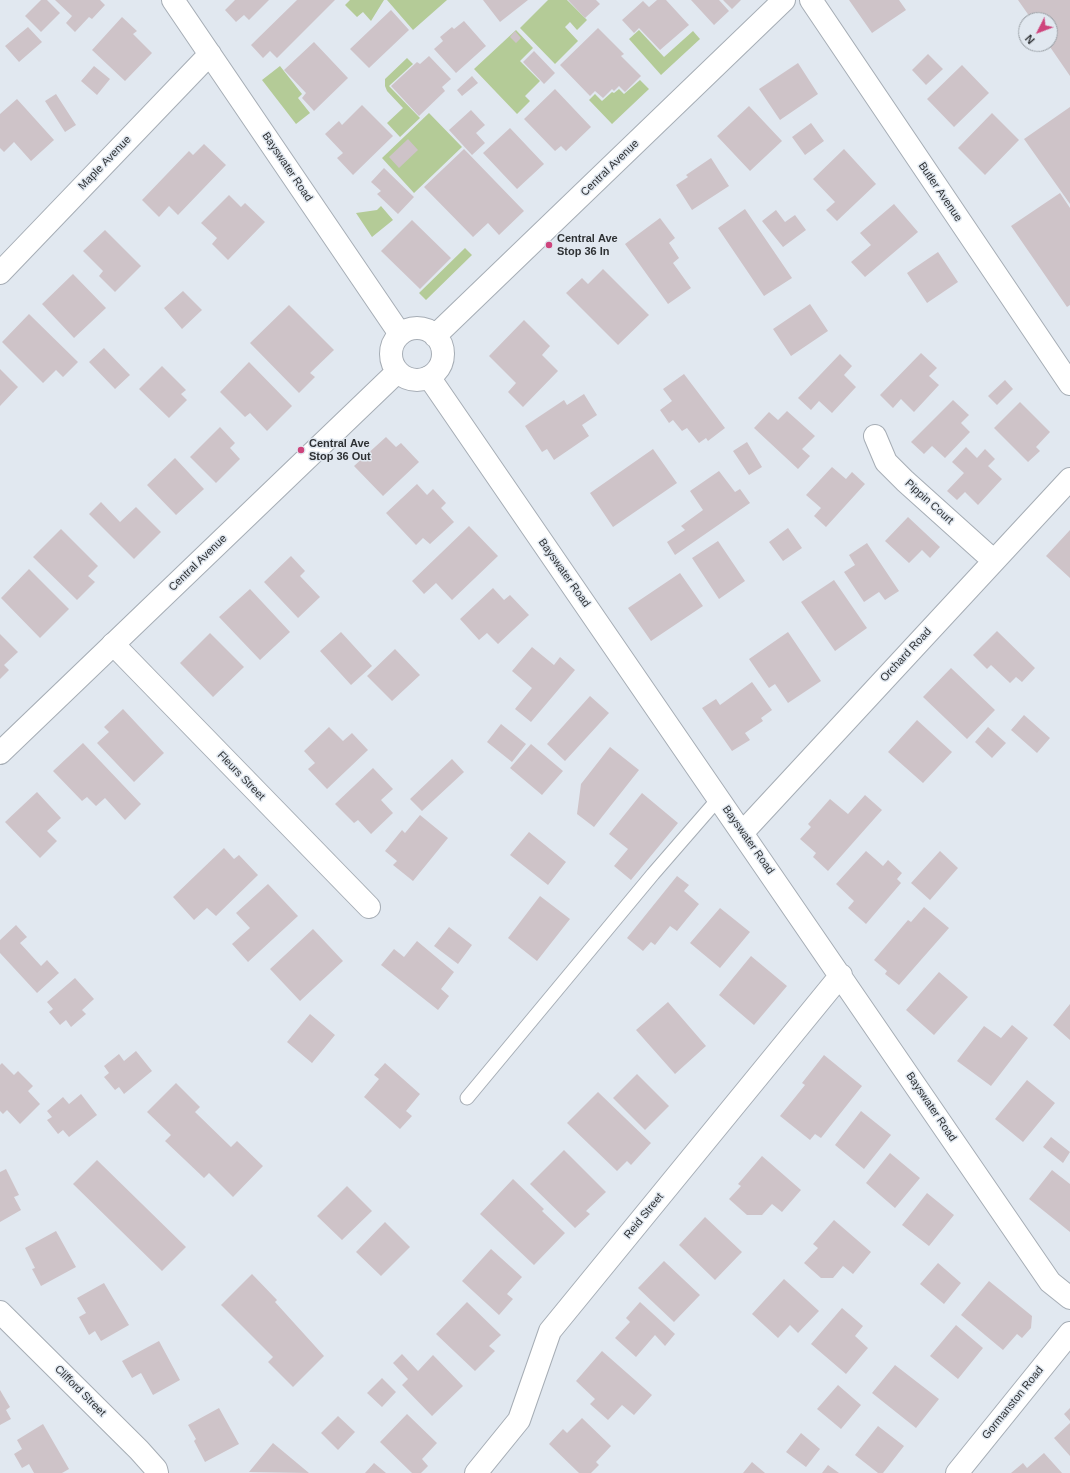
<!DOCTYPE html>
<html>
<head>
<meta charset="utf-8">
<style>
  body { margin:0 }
  #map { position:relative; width:1070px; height:1473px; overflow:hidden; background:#e1e8f0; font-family:Helvetica,sans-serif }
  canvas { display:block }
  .north { position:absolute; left:1018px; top:12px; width:40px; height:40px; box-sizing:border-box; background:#e1e8f0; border:1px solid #999fa5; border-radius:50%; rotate:228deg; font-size:11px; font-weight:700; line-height:16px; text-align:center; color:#2e3134 }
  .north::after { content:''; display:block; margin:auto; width:14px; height:18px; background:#ce447c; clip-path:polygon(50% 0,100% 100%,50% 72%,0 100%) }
</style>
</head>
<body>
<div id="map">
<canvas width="1070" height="1473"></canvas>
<div class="north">N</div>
</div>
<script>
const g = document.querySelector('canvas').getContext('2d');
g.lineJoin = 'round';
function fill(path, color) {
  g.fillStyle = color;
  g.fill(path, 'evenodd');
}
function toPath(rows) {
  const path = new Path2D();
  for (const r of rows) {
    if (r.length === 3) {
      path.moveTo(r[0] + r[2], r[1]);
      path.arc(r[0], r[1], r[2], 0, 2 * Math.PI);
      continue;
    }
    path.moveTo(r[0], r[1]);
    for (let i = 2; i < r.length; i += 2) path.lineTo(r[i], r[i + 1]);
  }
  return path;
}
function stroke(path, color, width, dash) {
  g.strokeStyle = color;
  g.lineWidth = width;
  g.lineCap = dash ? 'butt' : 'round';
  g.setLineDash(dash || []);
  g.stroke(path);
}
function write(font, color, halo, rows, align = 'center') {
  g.font = font + ' Helvetica,sans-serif';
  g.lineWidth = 3;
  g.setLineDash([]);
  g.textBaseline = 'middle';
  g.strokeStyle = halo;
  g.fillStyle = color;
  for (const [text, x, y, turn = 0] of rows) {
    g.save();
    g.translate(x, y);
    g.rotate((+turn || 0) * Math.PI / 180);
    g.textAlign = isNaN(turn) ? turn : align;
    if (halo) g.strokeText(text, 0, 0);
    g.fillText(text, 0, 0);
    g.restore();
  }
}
fill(toPath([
  [350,0,384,0,371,21,363,12,357,17,345,5],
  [387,0,447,0,413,30],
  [548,0,567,0,587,20,577,30,570,22,565,27,578,41,555,64,520,28],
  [516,30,533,48,520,61,540,81,525,96,530,101,517,114,474,69],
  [639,30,664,57,693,31,700,39,661,75,629,39],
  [407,58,413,64,389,86,420,118,400,137,387,123,403,108,387,91,385,86,385,79],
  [280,66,302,94,298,98,310,113,296,124,262,80],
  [640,80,649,89,612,124,589,100,595,94,602,101,612,92,614,93,619,89,624,94],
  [429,113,462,147,414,193,382,158],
  [381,206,393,220,372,237,356,213,377,210],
  [465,248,472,255,426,300,419,293]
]), '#b4cb97');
fill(toPath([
  [41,0,47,0,60,13,41,32,25,16],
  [55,0,100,0,105,5,92,19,89,17,75,32,66,23,72,16],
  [235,0,269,0,249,20,244,15,236,22,225,10],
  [297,0,335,0,277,58,270,51,263,58,251,45],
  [483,0,528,0,500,22],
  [568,0,596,0,600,4,585,18],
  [657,0,666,0,689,25,660,50,639,28,634,33,622,20,643,1,649,7],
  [691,0,719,0,729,11,714,25],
  [723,0,741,0,732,9],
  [849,0,899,0,906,10,872,33],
  [1018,0,1070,0,1070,76,1048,44,1050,44,1050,20,1032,20],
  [391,10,409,30,369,68,350,49],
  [122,17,137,31,133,34,152,53,125,81,92,50],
  [464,21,486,46,456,73,434,49,443,41,440,37,452,27,454,29],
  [28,27,42,42,19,62,5,46],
  [598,28,624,54,621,56,641,76,625,92,619,86,614,91,612,89,603,98,595,91,590,96,560,65],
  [515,31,521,38,516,43,510,37],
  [314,42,348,78,314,111,302,98,306,93,284,70],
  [534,51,555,73,544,84,523,62],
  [928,54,943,69,926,85,912,70],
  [429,56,451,79,442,87,445,91,419,116,391,86,417,62,420,64],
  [798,63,818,94,780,120,759,89],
  [962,65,989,93,954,127,927,99],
  [94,66,110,79,97,95,81,81],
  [472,76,478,83,462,96,457,90],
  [555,89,591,127,566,151,561,146,555,151,524,119],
  [56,94,76,125,65,132,45,101],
  [17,99,54,140,31,161,14,142,4,152,0,148,0,114],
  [362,105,393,136,353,175,337,158,343,153,325,134,339,121,342,125],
  [749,106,782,141,750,171,717,136],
  [1070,107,1070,204,1024,139],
  [471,110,485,125,476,133,485,143,472,155,449,130],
  [992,113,1019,140,985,175,958,148],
  [811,123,824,141,805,155,792,137],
  [510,128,544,164,517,189,483,153],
  [408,139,418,150,399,168,389,157],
  [204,144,226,165,178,215,169,206,159,217,142,200,189,151,193,155],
  [464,149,524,211,499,235,488,223,473,237,424,187],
  [844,149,876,184,837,221,826,210,835,202,813,179],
  [711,158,729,186,692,210,676,185,688,177,686,175],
  [384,168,414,197,398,214,377,194,381,191,371,182],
  [1060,193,1070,208,1070,305,1067,307,1011,226],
  [229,195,241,207,245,203,265,222,228,260,212,244,217,238,201,223],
  [894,204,918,232,865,277,851,262,871,245,860,233],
  [745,209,792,278,764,296,718,228],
  [776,210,785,222,795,215,806,230,783,247,762,221],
  [660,218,675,238,669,243,679,258,673,263,691,288,668,304,625,244],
  [412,220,451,258,420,289,381,251],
  [105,230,141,266,115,292,99,276,103,271,83,251],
  [938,252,958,282,927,303,907,273],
  [603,269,649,315,618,345,566,293,582,278,588,284],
  [73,274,106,308,74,338,42,304],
  [183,291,202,310,182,329,164,308],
  [810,304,828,331,791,356,773,329],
  [289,305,334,350,310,373,315,377,299,393,250,343],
  [29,314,78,362,63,377,56,370,43,383,2,342],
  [524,320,550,346,542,355,558,371,523,407,508,392,516,383,489,356],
  [104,348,130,375,115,389,89,362],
  [921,353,937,368,929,376,939,385,914,412,901,399,893,408,880,395],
  [840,354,852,366,844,375,856,387,832,413,819,401,811,410,798,398],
  [249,362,292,406,267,431,250,413,245,417,220,392],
  [162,366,186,390,181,394,187,400,169,418,139,389],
  [0,369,18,387,0,406],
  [684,374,725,428,708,441,706,438,699,443,687,428,682,431,673,420,669,423,660,410,672,401,663,389],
  [1005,380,1013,389,997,405,988,396],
  [584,394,597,415,582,425,589,436,554,460,547,449,542,452,525,426,564,400,567,405],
  [953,400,969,415,961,423,970,432,945,458,932,446,924,454,911,442],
  [1020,402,1050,432,1036,447,1040,451,1028,462,994,428],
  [787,411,815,436,802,449,810,456,798,469,754,428,769,412,778,420],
  [220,427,235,443,230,448,240,459,216,483,190,457],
  [386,437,396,447,401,443,419,462,383,496,354,466],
  [747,442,762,467,749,475,733,451],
  [966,447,977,458,985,449,995,459,988,466,1002,479,978,505,965,492,957,500,947,491,964,473,952,462],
  [653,449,677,483,613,527,590,493],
  [175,458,204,489,176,515,147,485],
  [832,467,846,479,852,472,865,484,826,527,814,516,821,508,806,495],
  [719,471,735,492,740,489,750,503,675,555,667,542,685,530,681,526,703,510,690,491],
  [417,484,427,495,433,489,446,503,441,508,454,522,430,544,423,538,416,545,386,513],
  [101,502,120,522,136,507,161,532,134,559,89,514],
  [908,517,940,547,930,558,922,550,909,563,885,541],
  [469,526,498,556,452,600,436,583,424,594,412,581],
  [788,528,802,548,783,561,769,542],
  [61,529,98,566,88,576,95,582,77,600,33,557],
  [1070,530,1070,578,1046,556],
  [718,541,745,581,719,599,692,558],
  [867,543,899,591,885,600,879,592,864,602,844,572,855,565,849,555],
  [291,556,305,571,300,576,320,597,298,618,264,582],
  [29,569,69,609,40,638,1,598],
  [680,573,703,606,651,641,628,608],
  [834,580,867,628,835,651,801,602],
  [493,588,504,600,510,595,529,615,498,644,487,633,479,640,460,619],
  [250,589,290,632,260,660,219,617],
  [997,631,1035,668,1022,682,1016,677,1010,683,991,665,987,669,973,655],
  [341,632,372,666,351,685,320,651],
  [788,632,821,681,788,703,775,684,769,688,749,659],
  [210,633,244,667,213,697,180,663],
  [0,634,18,652,4,665,9,670,0,679],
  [532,647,554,665,560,657,575,670,531,722,515,709,532,688,512,671],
  [395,649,420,675,392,701,367,676],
  [951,668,995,710,967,739,923,697],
  [752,682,772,710,761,718,763,721,745,733,750,740,732,751,702,708,716,699,720,705],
  [590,696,609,713,565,761,547,744],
  [123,709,164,753,134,782,97,743,109,732,104,727],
  [1024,715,1050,738,1037,753,1011,730],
  [917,720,952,752,923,783,888,752],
  [501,724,526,744,512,762,487,742],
  [329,727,343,741,352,733,368,750,327,789,308,769,315,763,304,751],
  [988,727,1006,743,992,758,975,742],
  [83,743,141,804,125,820,105,798,96,806,87,797,82,801,53,771],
  [531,744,563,771,542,795,510,768],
  [610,747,639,770,594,827,577,814,581,784],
  [452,759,464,772,422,811,410,799],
  [373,768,393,789,381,800,393,813,371,834,358,820,354,823,335,804],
  [37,792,61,818,47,831,57,841,40,858,5,822],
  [642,793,678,823,631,880,614,866,628,849,609,834],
  [865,795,882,810,828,871,813,857,816,853,800,839,811,827,808,824,830,799,848,814],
  [420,815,448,838,413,881,393,865,397,861,385,851,402,830,405,833],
  [529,832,566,862,548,885,510,855],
  [224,848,234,859,239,855,258,875,216,916,207,908,194,920,173,897],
  [866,851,883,866,888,860,902,873,897,879,901,883,866,924,848,908,854,901,836,884],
  [940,851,958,868,930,900,911,883],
  [677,876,689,885,684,891,699,904,677,931,670,926,655,945,651,942,643,951,627,938],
  [268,884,298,916,248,962,232,944,250,928,236,913],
  [540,896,570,919,537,961,508,938],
  [924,907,949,928,899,985,885,974,887,971,874,960,908,920,911,922],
  [720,908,750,932,720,968,690,943],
  [16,925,27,937,20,943,41,966,47,960,59,973,37,993,0,953,0,940],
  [449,927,472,945,458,964,434,946],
  [313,929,343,961,300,1001,270,969],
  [417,941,454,972,441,989,449,996,438,1010,381,965,394,949,404,957],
  [751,956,787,986,754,1025,719,995],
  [939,972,968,997,934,1035,906,1010],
  [75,978,94,999,82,1010,86,1014,71,1027,66,1020,60,1025,49,1012,53,1009,47,1002],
  [668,1002,706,1046,675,1074,636,1030],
  [1070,1004,1070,1040,1053,1025],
  [310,1014,335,1035,312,1063,287,1042],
  [1012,1025,1028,1038,991,1086,957,1061,984,1026,1001,1038],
  [136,1051,152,1071,124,1094,119,1087,115,1090,104,1077,109,1073,104,1066,119,1054,124,1061],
  [824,1055,862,1086,821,1138,815,1134,810,1140,780,1116,805,1085,802,1083],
  [2,1063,14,1075,18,1071,33,1086,28,1091,40,1104,20,1124,7,1110,3,1114,0,1111,0,1065],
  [385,1063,420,1094,406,1111,412,1116,400,1129,364,1097,379,1079,374,1075],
  [637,1074,669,1106,645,1130,613,1098],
  [1027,1080,1055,1103,1023,1142,995,1119],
  [176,1083,200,1107,195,1112,231,1147,237,1141,263,1166,233,1197,209,1173,204,1178,165,1141,171,1135,147,1112],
  [598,1092,651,1143,631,1165,627,1161,617,1171,567,1123],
  [81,1094,97,1115,69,1137,63,1130,58,1134,47,1120,52,1117,47,1111,63,1097,69,1104],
  [861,1111,891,1135,864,1169,835,1145],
  [1051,1137,1070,1152,1063,1163,1043,1147],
  [564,1150,606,1192,586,1211,590,1214,575,1228,530,1184],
  [890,1153,920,1178,895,1208,866,1183],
  [762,1156,801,1190,782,1212,772,1204,762,1215,747,1215,729,1199,741,1186,738,1184],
  [97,1160,186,1247,162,1271,73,1184],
  [6,1169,19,1195,14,1197,21,1210,0,1222,0,1172],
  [1052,1170,1070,1184,1070,1232,1029,1199],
  [513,1179,544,1209,542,1211,565,1233,534,1265,480,1214],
  [347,1186,372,1211,342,1240,317,1216],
  [927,1193,954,1215,929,1246,902,1225],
  [705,1217,742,1252,715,1280,679,1245],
  [834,1220,871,1252,853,1274,843,1266,833,1278,821,1278,804,1263,818,1248,813,1244],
  [385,1222,410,1247,381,1276,356,1252],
  [56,1231,76,1267,41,1286,32,1269,35,1268,25,1248],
  [491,1249,522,1277,507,1294,513,1299,499,1315,462,1281],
  [664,1261,700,1295,674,1322,638,1288],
  [938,1263,961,1283,944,1304,920,1284],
  [252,1274,277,1300,275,1302,324,1356,293,1387,268,1362,273,1357,221,1305],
  [784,1279,819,1311,798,1333,790,1325,778,1338,752,1314],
  [989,1281,1032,1316,1031,1328,1022,1338,1017,1334,1003,1350,961,1315],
  [104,1283,129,1325,101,1341,95,1331,89,1335,79,1317,86,1313,77,1298],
  [467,1302,501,1335,489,1346,495,1351,475,1371,436,1334],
  [640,1302,675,1334,665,1346,655,1335,636,1357,615,1338,630,1322,626,1318],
  [842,1308,863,1326,855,1336,868,1348,846,1374,811,1344],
  [956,1325,983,1348,958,1379,930,1356],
  [159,1341,180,1380,153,1395,141,1373,132,1378,122,1361],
  [602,1351,652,1395,634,1415,622,1405,608,1420,590,1404,595,1399,576,1381],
  [402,1354,418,1371,433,1355,463,1386,432,1416,402,1385,408,1379,393,1363],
  [895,1365,939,1399,916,1428,872,1393],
  [382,1378,396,1392,382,1407,367,1393],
  [838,1385,861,1405,841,1429,817,1409],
  [0,1390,10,1407,6,1410,11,1419,0,1425],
  [219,1408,239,1444,205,1462,194,1441,196,1439,188,1425],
  [1070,1408,1070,1421,1064,1414],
  [407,1414,437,1443,422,1459,428,1466,421,1473,412,1473,380,1442],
  [338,1416,355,1432,338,1450,321,1433],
  [582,1418,611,1446,596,1462,599,1465,591,1473,579,1473,549,1444,563,1429,567,1433],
  [1070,1423,1070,1456,1054,1438],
  [43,1424,69,1469,62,1473,34,1473,29,1464,22,1468,14,1454,22,1449,17,1440],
  [878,1426,904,1446,883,1473,878,1473,855,1455],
  [801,1433,820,1449,806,1467,786,1452],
  [273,1443,309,1473,249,1472],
  [1044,1453,1062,1473,1011,1473,1023,1463,1027,1468],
  [752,1462,765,1473,743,1473],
  [374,1463,386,1473,365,1473],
  [828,1465,839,1473,822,1473]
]), '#cec3c8');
const lane = toPath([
  [467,1098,653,874,719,798]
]);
const street = toPath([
  [173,0,400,334],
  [811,0,1070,384],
  [0,273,210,54],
  [429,377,1050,1282,1070,1298],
  [875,436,886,462,905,481,994,561],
  [113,644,369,907],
  [743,832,1070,479],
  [0,1312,139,1450,156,1469,157,1473],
  [476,1473,519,1420,550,1331,841,975],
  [957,1473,1070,1333]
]);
const secondary = toPath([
  [417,354,26],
  [435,336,784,0],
  [0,753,397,372]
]);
stroke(lane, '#a6adb5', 15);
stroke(street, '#a6adb5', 24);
stroke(secondary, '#a6adb5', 24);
stroke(lane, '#fff', 13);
stroke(street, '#fff', 22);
stroke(secondary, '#fff', 22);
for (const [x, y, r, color] of [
  [549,245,4,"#ce447c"],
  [301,450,4,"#ce447c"]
]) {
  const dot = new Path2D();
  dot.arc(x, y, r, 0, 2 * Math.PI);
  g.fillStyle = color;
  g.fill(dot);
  stroke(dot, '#e1e8f0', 1.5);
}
write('11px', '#2e3134', '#e1e8f0', [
  ["Maple Avenue",105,163,-46],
  ["Bayswater Road",287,167,56],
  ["Central Avenue",610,168,-44],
  ["Butler Avenue",940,192,56],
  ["Pippin Court",929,502,42],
  ["Central Avenue",198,563,-44],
  ["Bayswater Road",564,573,55],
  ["Orchard Road",906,655,-47],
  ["Fleurs Street",241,776,46],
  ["Bayswater Road",748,840,55],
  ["Bayswater Road",931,1107,56],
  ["Reid Street",644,1216,-51],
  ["Clifford Street",80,1391,45],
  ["Gormanston Road",1013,1403,-51]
]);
write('bold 11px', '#2e3134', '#e1e8f0', [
  ["Central Ave",557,239],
  ["Stop 36 In",557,252],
  ["Central Ave",309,444],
  ["Stop 36 Out",309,457]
], 'left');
</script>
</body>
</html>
